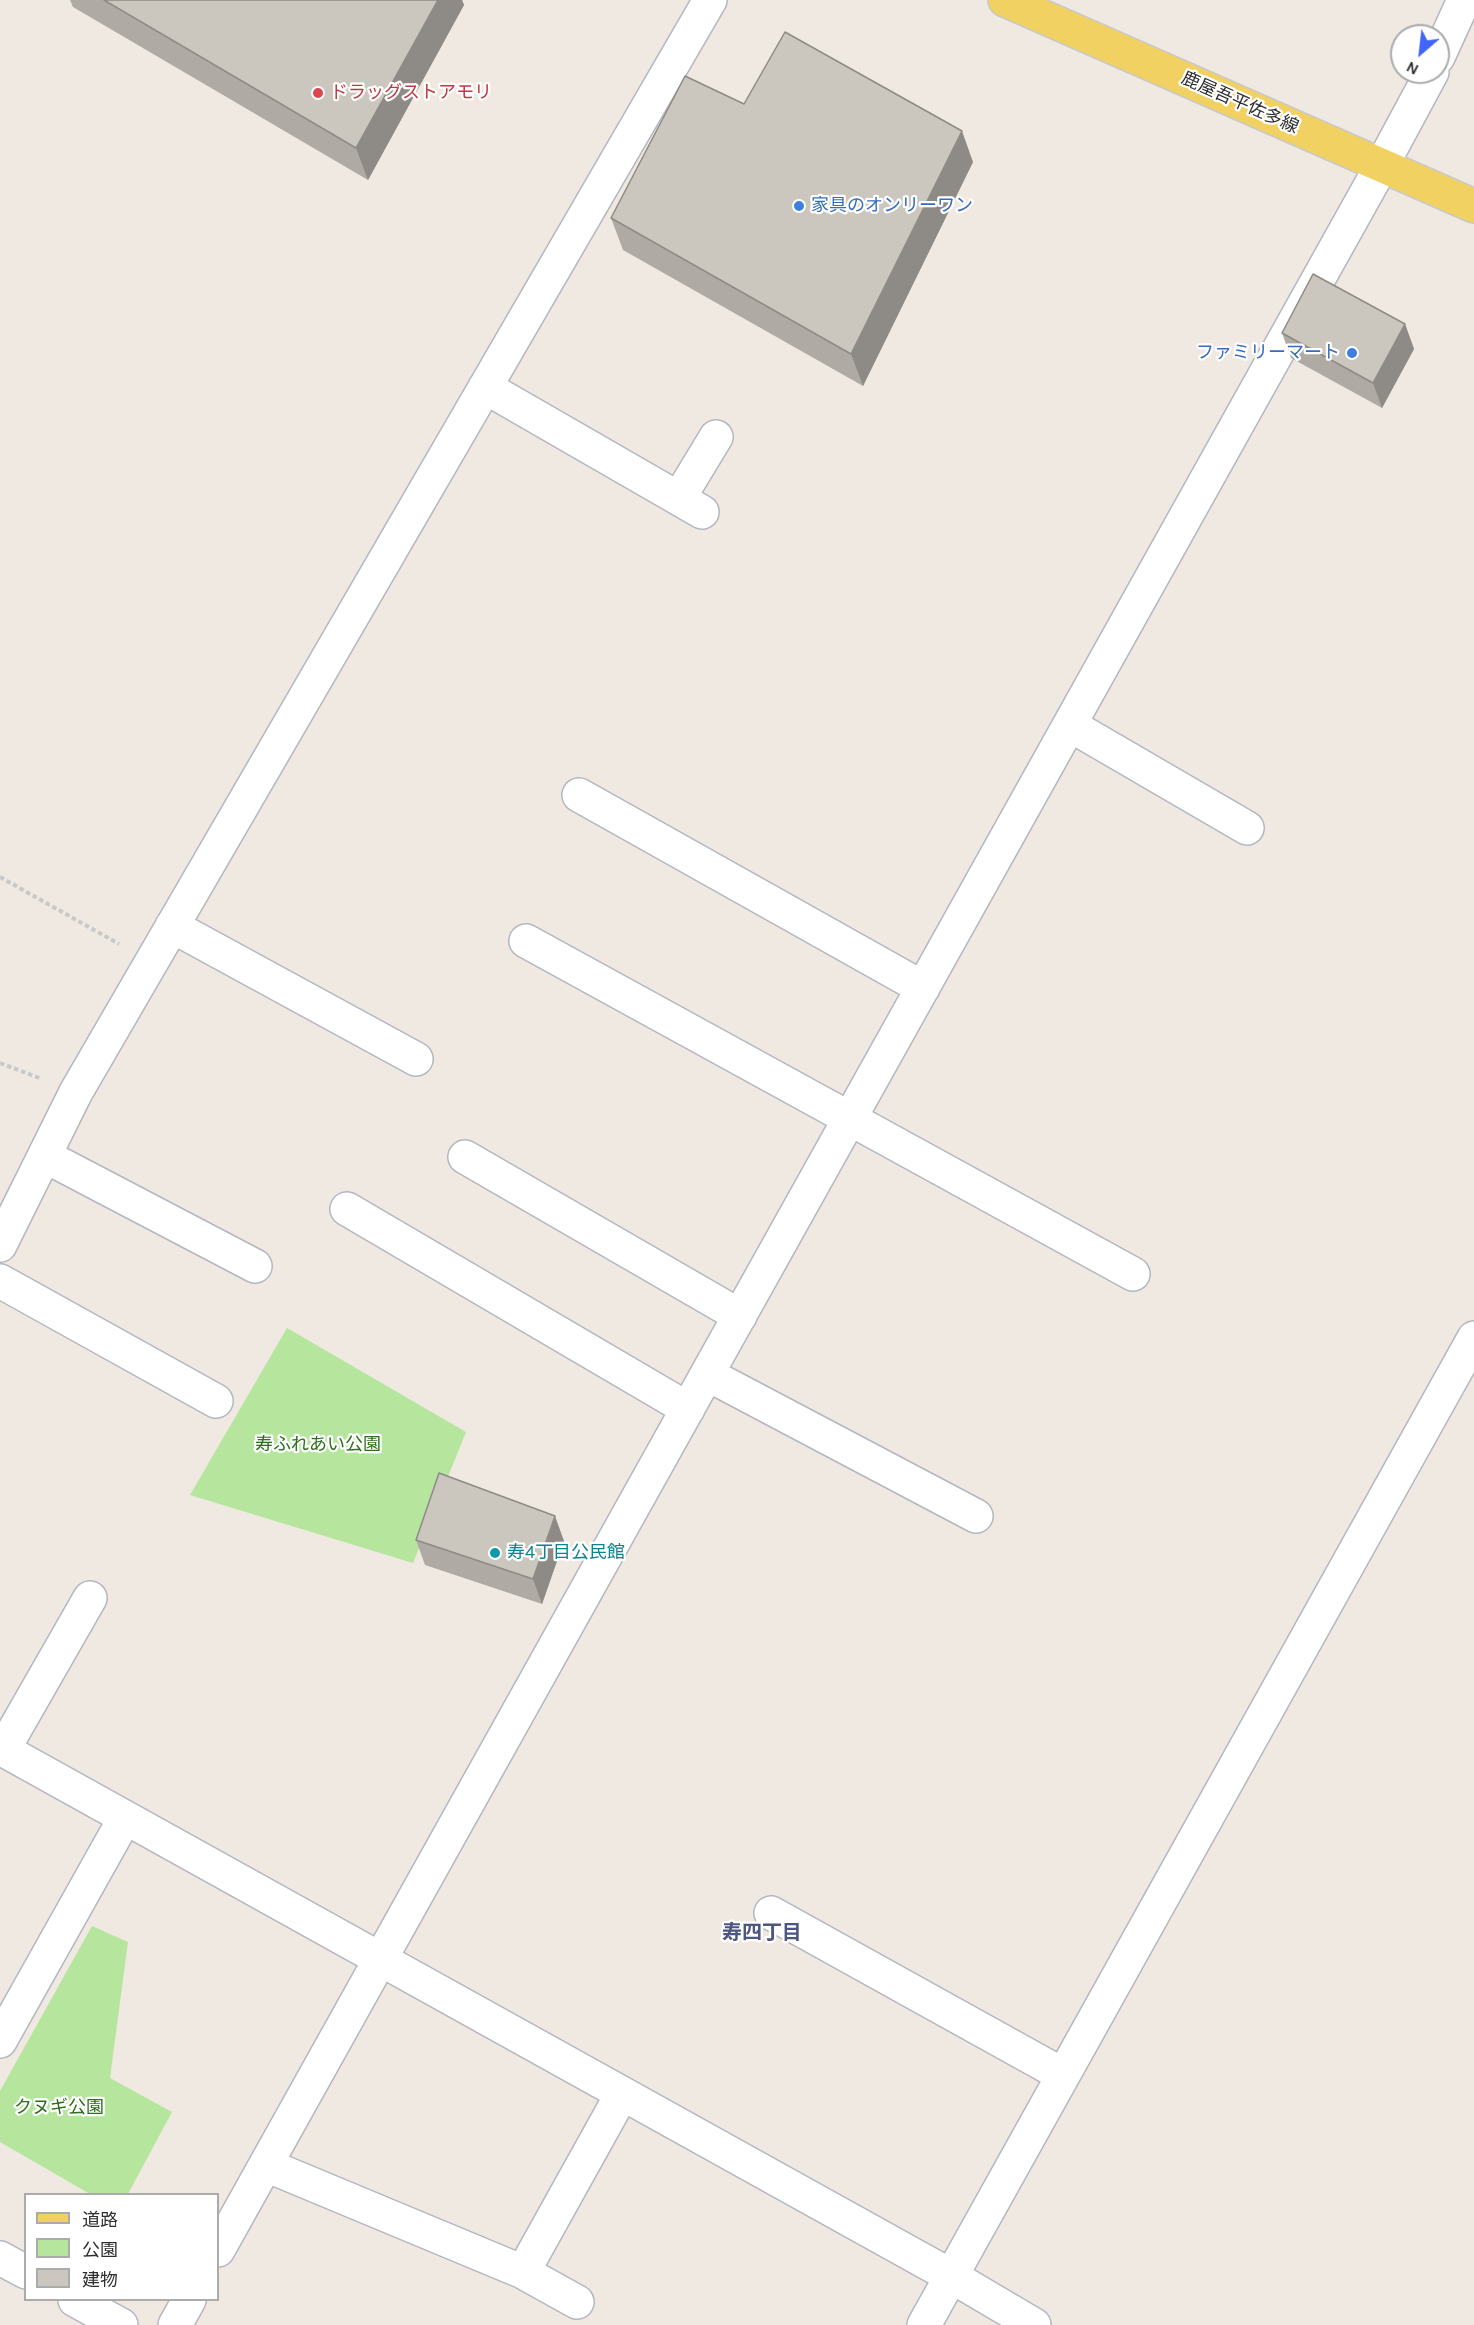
<!DOCTYPE html>
<html>
<head>
<meta charset="utf-8">
<style>
  body { margin:0 }
  #map { position:relative; width:1474px; height:2325px; overflow:hidden; background:#efe9e1; font-family:Karla,"Noto Sans JP",sans-serif }
  canvas { display:block }
  .legend { position:absolute; left:24px; top:2193px; width:195px; height:108px; box-sizing:border-box; background:#fff; border:2px solid #ababab; margin:0; padding:8px 10px; list-style:none; font-size:18px; color:#2e2e2e }
  .legend li { display:flex; align-items:center; gap:12px; height:30px }
  .legend b { width:30px; border:2px solid #ababab }
  .north { position:absolute; left:1390px; top:24px; width:60px; height:60px; box-sizing:border-box; background:#fff; border:2px solid #ababab; border-radius:50%; rotate:208deg; font-size:16px; font-weight:700; line-height:24px; text-align:center; color:#2e2e2e }
  .north::after { content:''; display:block; margin:auto; width:21px; height:27px; background:#4264fb; clip-path:polygon(50% 0,100% 100%,50% 72%,0 100%) }
</style>
</head>
<body>
<div id="map">
<canvas width="1474" height="2325"></canvas>
<ul class="legend">
<li><b style="height:8px;background:#f2d163"></b>道路</li>
<li><b style="height:16px;background:#b6e59e"></b>公園</li>
<li><b style="height:16px;background:#cbc7bf"></b>建物</li>
</ul>
<div class="north">N</div>
</div>
<script>
const g = document.querySelector('canvas').getContext('2d');
g.lineJoin = 'round';
function fill(path, color) {
  g.fillStyle = color;
  g.fill(path, 'evenodd');
}
function toPath(rows) {
  const path = new Path2D();
  for (const r of rows) {
    path.moveTo(r[0], r[1]);
    for (let i = 2; i < r.length; i += 2) path.lineTo(r[i], r[i + 1]);
  }
  return path;
}
function stroke(path, color, width, dash) {
  g.strokeStyle = color;
  g.lineWidth = width;
  g.lineCap = dash ? 'butt' : 'round';
  g.setLineDash(dash || []);
  g.stroke(path);
}
function write(font, color, halo, rows, align = 'center') {
  g.font = font + ' Karla,"Noto Sans JP",sans-serif';
  g.lineWidth = 4.5;
  g.setLineDash([]);
  g.textBaseline = 'middle';
  g.strokeStyle = halo;
  g.fillStyle = color;
  for (const [text, x, y, turn = 0] of rows) {
    g.save();
    g.translate(x, y);
    g.rotate((+turn || 0) * Math.PI / 180);
    g.textAlign = isNaN(turn) ? turn : align;
    if (halo) g.strokeText(text, 0, 0);
    g.fillText(text, 0, 0);
    g.restore();
  }
}
fill(toPath([
  [287,1328,466,1432,413,1563,190,1495],
  [92,1926,128,1942,110,2078,172,2112,128,2194,90,2194,0,2142,0,2091]
]), '#b6e59e');
const street = toPath([
  [1438,57,1464,0],
  [485,387,702,512],
  [679,498,716,437],
  [1070,725,1247,828],
  [579,795,923,988],
  [172,926,416,1059],
  [526,941,1133,1274],
  [45,1156,255,1266],
  [465,1157,740,1316],
  [347,1209,688,1409],
  [0,1245,76,1092,710,0],
  [0,1281,216,1401],
  [707,1374,976,1516],
  [0,1748,951,2276,1034,2325],
  [3,1750,90,1598],
  [771,1913,1063,2075],
  [0,2041,125,1818],
  [266,2165,523,2272,577,2302],
  [218,2250,1382,165,1432,72],
  [0,2258,26,2272],
  [523,2272,622,2094],
  [75,2300,121,2325],
  [175,2325,189,2300],
  [924,2325,1474,1338]
]);
const primary = toPath([
  [1005,0,1474,206]
]);
stroke(street, '#b4b7c1', 36);
stroke(primary, '#c9c9c9', 36);
stroke(toPath([
  [0,877,119,944],
  [0,1063,42,1079]
]), '#c9c9c9', 4, [4.5, 3]);
stroke(street, '#fff', 33);
stroke(primary, '#f2d163', 33);
fill(toPath([
  [70,0,462,0,464,5,368,180,73,7],
  [744,104,973,162,863,386,623,250,611,218],
  [1405,324,1414,349,1382,408,1291,358,1282,333],
  [416,1540,564,1541,542,1604,425,1565]
]), '#afaba4');
fill(toPath([
  [438,0,462,0,464,5,368,180,356,148],
  [962,131,973,162,863,386,851,354],
  [1405,324,1414,349,1382,408,1373,383],
  [555,1516,564,1541,542,1604,533,1579]
]), '#8e8b86');
const building = toPath([
  [104,0,438,0,356,148,104,0],
  [785,32,962,131,851,354,611,218,685,76,744,104,785,32],
  [1313,274,1405,324,1373,383,1282,333,1313,274],
  [439,1473,555,1516,533,1579,416,1540,439,1473]
]);
fill(building, '#cbc7bf');
stroke(building, '#8e8b86', 1.5);
for (const [x, y, r, color] of [
  [318,93,6,"#e0444e"],
  [799,206,6,"#3f7fe0"],
  [1352,353,6,"#3f7fe0"],
  [495,1553,6,"#0f9aa8"]
]) {
  const dot = new Path2D();
  dot.arc(x, y, r, 0, 2 * Math.PI);
  g.fillStyle = color;
  g.fill(dot);
  stroke(dot, '#fff', 2);
}
write('18px', '#be3a42', '#fff', [
  ["ドラッグストアモリ",330,93]
], 'left');
write('18px', '#2e2e2e', '#fff', [
  ["鹿屋吾平佐多線",1240,103,24]
]);
write('18px', '#366cbe', '#fff', [
  ["家具のオンリーワン",811,206],
  ["ファミリーマート",1340,353,"right"]
], 'left');
write('18px', '#2c6e1b', '#fff', [
  ["寿ふれあい公園",318,1445],
  ["クヌギ公園",59,2108]
]);
write('18px', '#0d838f', '#fff', [
  ["寿4丁目公民館",507,1553]
], 'left');
write('bold 20px', '#4d5680', '#fff', [
  ["寿四丁目",762,1933]
]);
</script>
</body>
</html>
